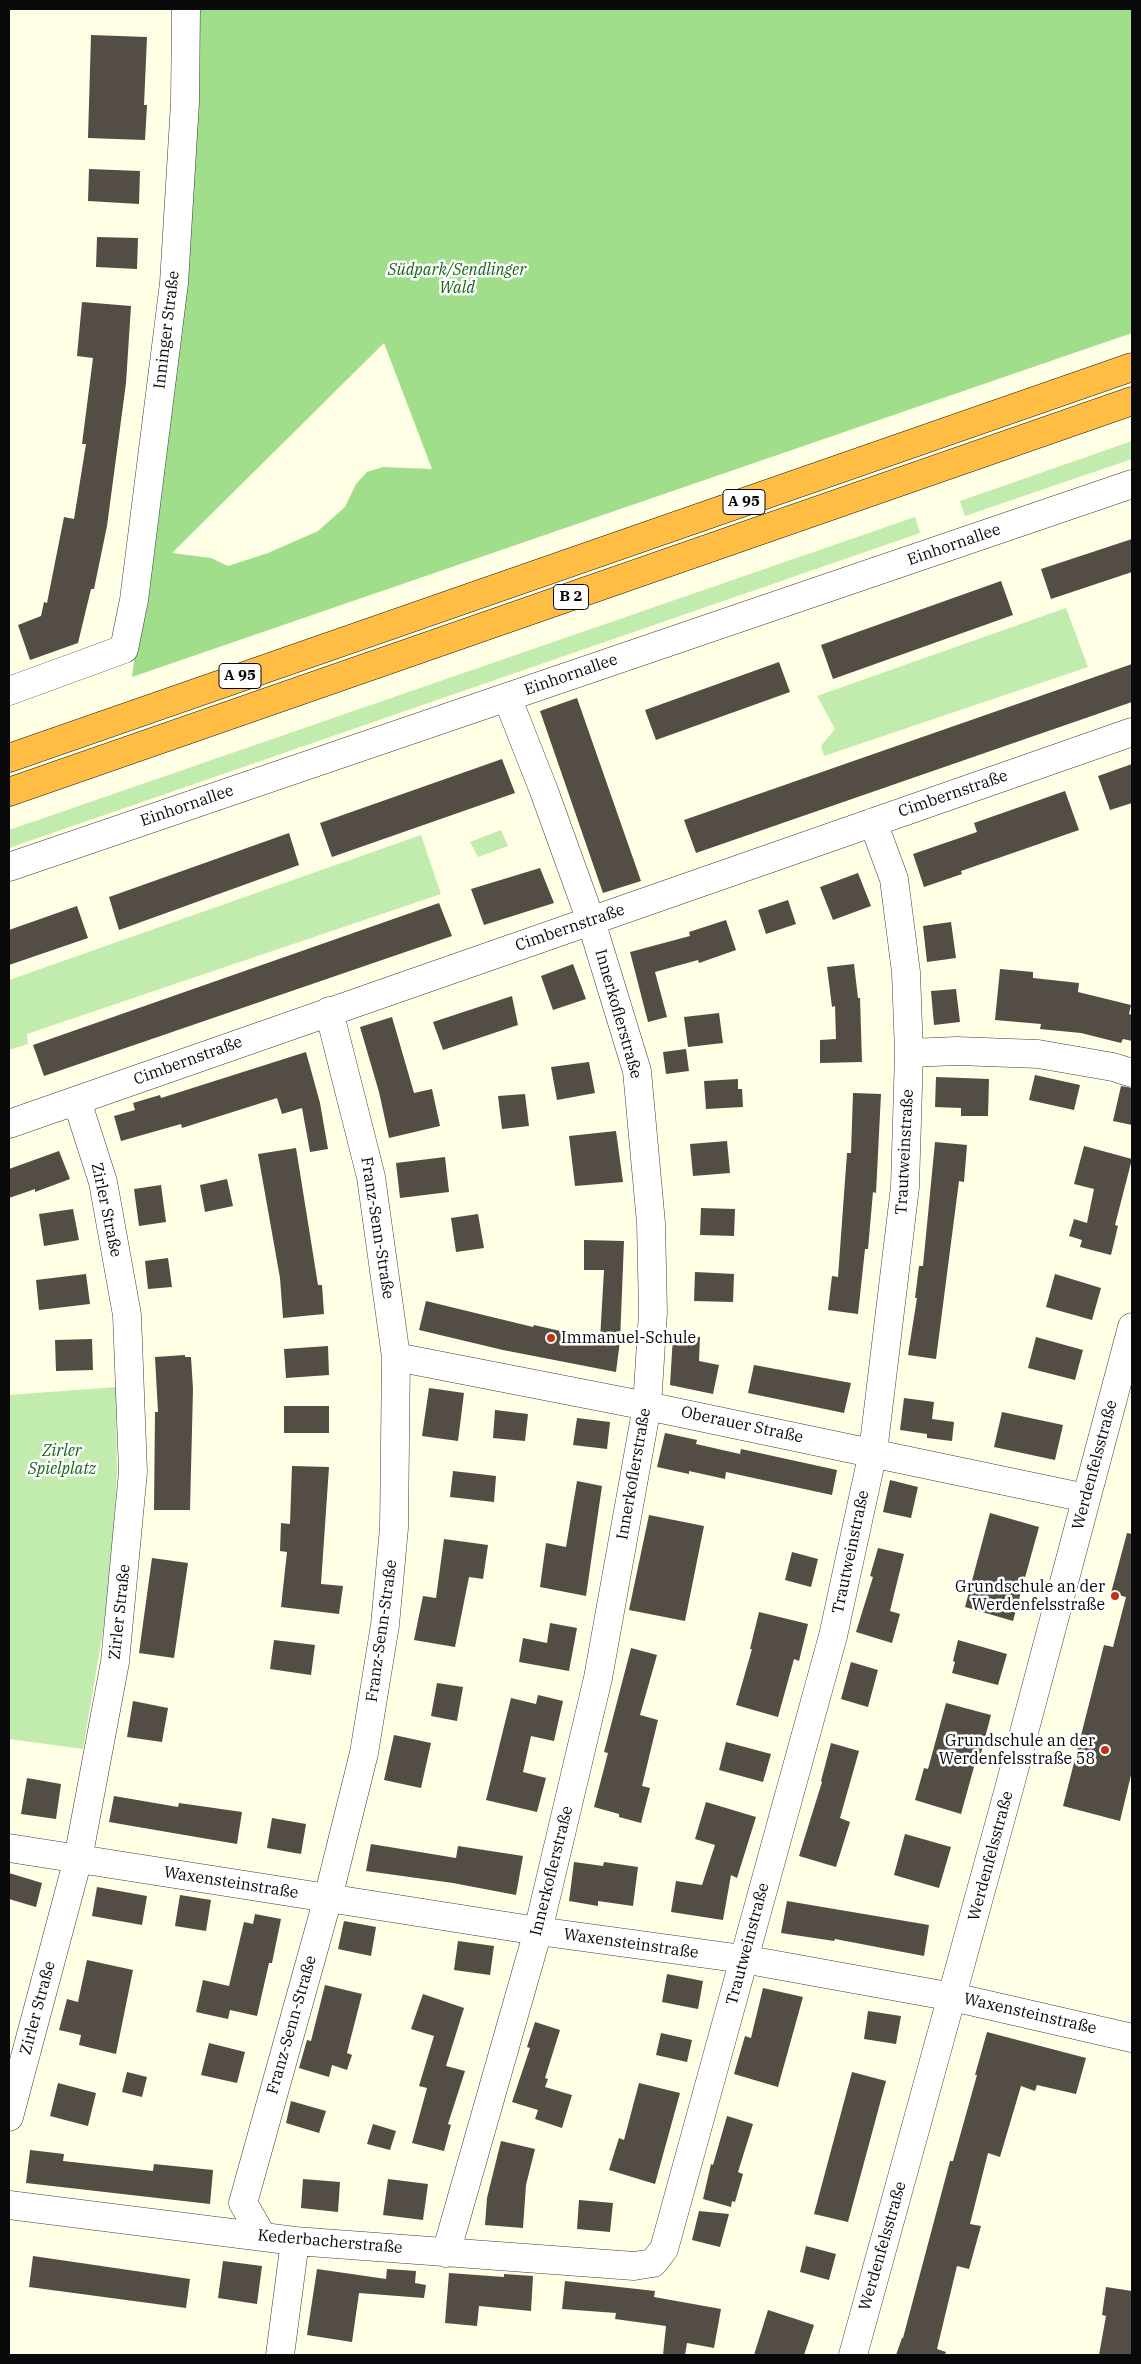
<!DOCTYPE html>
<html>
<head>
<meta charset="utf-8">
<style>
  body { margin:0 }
  #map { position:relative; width:1141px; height:2364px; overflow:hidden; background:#ffffe6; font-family:"IBM Plex Serif",serif }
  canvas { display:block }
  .frame { position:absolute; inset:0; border:10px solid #090909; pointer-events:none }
</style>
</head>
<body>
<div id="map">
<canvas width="1141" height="2364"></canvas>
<div class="frame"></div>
</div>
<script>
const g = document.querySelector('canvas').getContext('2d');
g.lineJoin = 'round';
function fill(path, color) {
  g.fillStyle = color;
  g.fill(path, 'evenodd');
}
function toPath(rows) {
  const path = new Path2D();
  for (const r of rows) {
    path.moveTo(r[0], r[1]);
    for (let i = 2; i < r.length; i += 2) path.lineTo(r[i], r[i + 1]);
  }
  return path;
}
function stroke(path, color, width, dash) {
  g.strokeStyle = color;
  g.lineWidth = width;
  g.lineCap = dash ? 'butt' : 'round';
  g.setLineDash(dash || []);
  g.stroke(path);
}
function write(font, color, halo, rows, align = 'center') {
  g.font = font + ' "IBM Plex Serif",serif';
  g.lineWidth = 5;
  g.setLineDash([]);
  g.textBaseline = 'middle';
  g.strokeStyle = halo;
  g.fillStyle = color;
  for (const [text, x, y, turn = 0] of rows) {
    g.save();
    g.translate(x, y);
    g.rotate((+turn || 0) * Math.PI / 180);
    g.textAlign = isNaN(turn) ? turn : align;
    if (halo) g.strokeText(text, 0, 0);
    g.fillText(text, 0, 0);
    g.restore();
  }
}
fill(toPath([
  [1132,441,1132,459,965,516,960,501],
  [915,517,920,533,9,848,9,830],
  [1066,608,1088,667,824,756,821,746,835,729,817,696],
  [501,830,508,846,478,857,470,842],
  [421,835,441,894,27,1034,28,1044,9,1050,9,980],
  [116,1387,117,1477,110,1590,83,1749,9,1739,9,1395]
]), '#c2ecad');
fill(toPath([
  [199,9,1132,9,1132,333,132,677,187,257],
  [384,343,432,469,383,467,367,472,356,484,345,507,318,531,268,553,228,566,211,558,172,553]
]), '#a0de8b');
fill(toPath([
  [91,35,147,37,144,105,147,105,145,140,88,138],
  [89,169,140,171,139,204,88,201],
  [97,237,138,238,137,269,96,267],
  [82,302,131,306,126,383,107,526,94,589,91,589,78,643,30,660,18,625,41,616,44,602,47,603,64,517,74,519,86,444,82,444,93,358,77,356],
  [1132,539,1132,572,1051,599,1041,569],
  [1001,581,1013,615,833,679,821,645],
  [779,662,790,692,656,740,645,710],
  [1132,664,1132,702,696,853,684,820],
  [577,698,641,881,603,893,540,711],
  [502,759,515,793,332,857,320,823],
  [1132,764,1132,803,1110,810,1098,776],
  [1065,791,1079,830,961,871,962,874,924,887,913,854,977,832,974,823],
  [289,833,299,865,119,930,109,897],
  [540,868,554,903,484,925,471,889],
  [858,873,871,906,833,920,820,887],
  [788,900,796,924,766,934,758,910],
  [439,903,452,936,44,1076,33,1045],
  [77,906,88,938,9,965,9,930],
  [726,920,736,950,699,963,698,960,655,972,667,1017,648,1022,630,952,690,936,689,932],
  [951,922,956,958,927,962,923,926],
  [573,964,586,999,553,1010,541,976],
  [854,964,858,998,860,998,862,1062,820,1063,820,1040,836,1039,835,1006,832,1007,827,967],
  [1000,969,1033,972,1033,978,1079,983,1078,992,1131,1005,1129,1014,1132,1015,1132,1041,1123,1039,1121,1043,1081,1033,1040,1029,1041,1024,995,1020],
  [956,989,960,1022,934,1025,931,991],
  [512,996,518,1025,443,1050,433,1022],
  [719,1013,723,1043,688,1047,684,1017],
  [392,1017,414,1093,432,1089,440,1126,389,1138,379,1092,360,1027],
  [686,1049,689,1071,666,1074,663,1052],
  [306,1052,320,1103,328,1149,310,1152,302,1108,282,1114,277,1098,182,1128,181,1124,121,1141,114,1116,135,1110,133,1103,160,1095,161,1098],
  [589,1062,595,1093,557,1100,551,1067],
  [1035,1075,1080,1085,1074,1110,1029,1100],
  [936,1077,989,1079,988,1116,961,1116,961,1108,935,1107],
  [738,1079,738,1089,742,1089,743,1107,706,1109,704,1081],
  [1121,1086,1132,1088,1132,1125,1113,1121],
  [853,1093,881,1094,876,1193,873,1192,868,1249,865,1249,858,1314,828,1310,832,1276,838,1277,847,1153,851,1153],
  [525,1094,529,1126,502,1129,498,1096],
  [616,1131,623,1182,575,1186,569,1136],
  [727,1141,730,1173,693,1176,690,1144],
  [935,1142,967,1145,964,1182,959,1181,936,1359,908,1355,917,1298,915,1298,919,1266,923,1266],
  [1084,1146,1132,1159,1115,1225,1118,1226,1111,1255,1080,1247,1082,1240,1069,1236,1074,1219,1087,1223,1094,1189,1074,1184],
  [296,1148,318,1285,322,1285,324,1314,283,1318,280,1278,258,1154],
  [59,1151,70,1179,35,1192,35,1189,9,1198,9,1169],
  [445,1157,449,1192,400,1198,396,1163],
  [227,1179,233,1206,205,1212,200,1185],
  [161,1185,166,1222,139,1226,134,1189],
  [701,1208,735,1209,734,1236,700,1235],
  [73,1209,79,1240,44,1246,39,1214],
  [478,1214,484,1248,456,1252,451,1218],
  [584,1240,624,1241,620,1341,616,1372,503,1350,419,1330,426,1301,533,1327,534,1325,600,1340,604,1270,584,1270],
  [168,1258,172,1287,148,1289,145,1261],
  [695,1272,734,1274,733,1302,694,1301],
  [86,1274,90,1304,39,1310,36,1280],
  [1055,1274,1101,1288,1092,1320,1046,1307],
  [673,1336,700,1337,699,1361,719,1365,713,1394,670,1385],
  [1036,1337,1083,1350,1075,1380,1028,1368],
  [92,1339,93,1370,56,1371,55,1340],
  [328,1346,329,1375,286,1378,284,1349],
  [185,1355,185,1357,191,1357,193,1389,190,1510,154,1510,155,1412,158,1412,155,1357],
  [754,1365,851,1383,844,1413,748,1393],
  [429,1388,464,1393,458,1441,422,1436],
  [904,1398,934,1402,932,1419,954,1422,952,1441,927,1438,927,1434,900,1430],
  [284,1406,329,1406,329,1433,284,1433],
  [495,1410,528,1414,525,1441,493,1438],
  [1002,1412,1063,1425,1055,1460,994,1447],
  [577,1418,610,1422,607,1449,573,1445],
  [665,1433,697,1440,696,1444,740,1454,741,1449,837,1470,832,1495,726,1472,725,1479,689,1471,689,1474,657,1467],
  [292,1466,329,1467,321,1584,343,1586,339,1614,281,1607,287,1552,280,1551,281,1523,290,1524],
  [453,1471,496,1476,494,1502,450,1497],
  [890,1480,918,1487,911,1518,883,1512],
  [577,1481,602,1486,586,1596,540,1587,546,1543,566,1547],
  [990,1513,1039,1527,1013,1621,965,1607],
  [649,1515,704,1526,685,1621,629,1610],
  [1127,1533,1132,1534,1132,1771,1120,1821,1063,1806,1104,1645,1113,1647,1126,1597,1111,1593],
  [444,1539,488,1545,483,1579,469,1577,455,1647,414,1640,423,1596,436,1598],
  [878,1548,904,1554,890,1611,900,1614,892,1643,856,1632,873,1577,870,1576],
  [792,1552,818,1559,811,1587,785,1580],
  [152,1558,188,1563,174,1658,139,1653],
  [759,1612,808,1624,799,1661,794,1659,778,1717,736,1705,752,1649,750,1649],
  [550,1623,577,1628,569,1671,519,1662,523,1638,547,1643],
  [274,1640,315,1645,311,1675,270,1669],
  [958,1640,1007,1654,998,1685,952,1673,955,1662,953,1661],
  [631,1648,657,1655,640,1715,658,1720,642,1786,650,1788,641,1823,619,1817,619,1814,594,1807,608,1753,604,1752],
  [851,1662,878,1670,868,1707,841,1699],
  [437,1683,463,1687,457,1721,431,1716],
  [538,1695,563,1701,554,1741,531,1736,523,1772,546,1778,537,1812,486,1800,511,1698,536,1704],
  [133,1701,168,1708,162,1742,127,1737],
  [946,1703,991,1715,980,1757,977,1756,961,1814,915,1800,924,1768,928,1769],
  [394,1735,431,1743,421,1788,384,1780],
  [726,1742,771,1754,763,1782,719,1770],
  [831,1743,859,1751,840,1818,850,1822,836,1867,799,1856,822,1782,821,1781],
  [27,1778,61,1784,56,1819,21,1814],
  [114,1796,178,1807,179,1803,242,1812,237,1844,109,1822],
  [706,1802,756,1817,737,1878,731,1875,723,1920,671,1912,676,1881,702,1885,715,1845,695,1839],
  [272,1818,306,1824,301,1854,267,1848],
  [905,1834,951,1847,939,1888,894,1875],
  [371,1844,456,1858,458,1846,523,1856,516,1895,453,1883,366,1871],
  [574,1862,603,1866,604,1862,638,1867,633,1906,598,1901,598,1906,569,1901],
  [9,1873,42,1883,36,1907,9,1899],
  [97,1887,147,1896,142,1925,92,1916],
  [180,1895,211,1900,206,1931,175,1926],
  [787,1901,929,1925,924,1956,835,1939,834,1941,781,1933],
  [255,1914,281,1919,272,1963,269,1963,257,2016,230,2010,228,2019,196,2012,203,1980,229,1986,244,1922,253,1924],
  [344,1921,376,1927,371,1956,338,1949],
  [458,1941,494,1946,490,1975,454,1970],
  [87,1960,133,1970,116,2054,79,2045,81,2035,59,2030,67,1999,78,2002],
  [667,1974,703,1981,698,2009,662,2002],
  [325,1985,362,1994,347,2053,352,2055,347,2070,332,2065,329,2077,299,2068,307,2040,311,2041],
  [763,1988,803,1997,778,2087,734,2074,745,2036,751,2038],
  [423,1994,464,2008,446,2066,465,2071,448,2124,451,2125,444,2151,412,2143,427,2088,419,2086,434,2036,411,2029],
  [868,2011,901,2016,896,2044,864,2039],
  [535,2022,560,2030,545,2078,548,2079,545,2087,572,2095,562,2128,535,2119,538,2110,512,2102,530,2048,527,2047],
  [987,2032,1086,2058,1076,2094,1037,2085,1035,2091,1021,2086,1000,2157,988,2153,970,2224,981,2226,969,2269,957,2266,937,2349,946,2352,945,2355,896,2355,902,2338,903,2338,950,2161,953,2161,977,2075,975,2075],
  [661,2033,692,2040,687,2062,656,2055],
  [209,2043,245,2052,237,2083,201,2075],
  [127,2072,147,2077,142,2097,122,2092],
  [852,2072,886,2081,848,2222,814,2214],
  [58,2083,96,2093,88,2126,50,2116],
  [639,2083,680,2093,655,2184,609,2170,619,2138,624,2140],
  [291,2101,326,2111,319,2133,286,2123],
  [727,2116,753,2124,738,2172,743,2174,735,2202,732,2201,731,2207,703,2199,711,2164,713,2165],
  [373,2124,396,2131,390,2150,367,2144],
  [501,2141,535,2149,526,2185,523,2228,485,2225,487,2198],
  [30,2150,64,2154,63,2161,153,2171,154,2164,213,2170,210,2204,26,2183],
  [303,2179,340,2182,338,2212,301,2208],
  [388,2179,428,2184,423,2220,383,2215],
  [579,2200,613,2203,610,2232,577,2229],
  [699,2211,729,2214,720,2247,692,2240],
  [806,2246,836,2254,829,2280,800,2272],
  [33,2256,190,2279,186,2308,29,2287],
  [223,2261,262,2266,257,2304,218,2298],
  [317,2269,386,2279,387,2269,416,2271,415,2283,426,2285,424,2298,359,2293,352,2342,307,2335],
  [449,2273,504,2277,504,2274,533,2276,531,2311,479,2306,477,2326,445,2323],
  [565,2281,655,2291,654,2297,721,2309,714,2348,687,2343,685,2355,663,2355,666,2326,615,2319,616,2313,562,2309],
  [1106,2287,1132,2291,1132,2355,1099,2355,1106,2316,1102,2315],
  [768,2310,814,2325,804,2355,754,2355]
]), '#534d45');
const minor = toPath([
  [9,691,124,649,134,600,174,283,185,102,186,9],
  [9,867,1132,484],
  [909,1053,957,1051,1038,1054,1113,1067,1132,1073],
  [9,1124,1132,732],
  [396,1357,647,1406,1086,1498],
  [9,1848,538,1931,743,1959,953,1997,1132,2038],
  [9,2117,78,1859,115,1662,133,1472,127,1315,103,1182,77,1101],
  [9,2205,295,2241,634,2266,653,2263,664,2249,833,1636,873,1452,905,1187,909,1053,906,972,894,879,873,822],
  [262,2236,243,2203,328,1898,364,1753,385,1625,394,1528,396,1357,371,1177,329,1011],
  [446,2253,538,1931,598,1678,647,1406,653,1312,651,1223,637,1071,591,921,544,791,507,697],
  [280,2355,295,2241],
  [853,2355,1010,1785,1132,1327]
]);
const highway = toPath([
  [9,758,1132,367],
  [9,792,1132,401]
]);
stroke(minor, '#3c3c3c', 29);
stroke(highway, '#1a1a1a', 29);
stroke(minor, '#fff', 28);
stroke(highway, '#ffbd44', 28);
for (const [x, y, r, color] of [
  [551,1338,5,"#c43017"],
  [1115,1596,5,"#c43017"],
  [1105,1750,5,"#c43017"]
]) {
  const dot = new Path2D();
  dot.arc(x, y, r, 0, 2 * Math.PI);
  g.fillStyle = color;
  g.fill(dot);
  stroke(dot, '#fff', 2);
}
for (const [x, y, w] of [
  [744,502,42],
  [571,597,35],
  [240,676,42]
]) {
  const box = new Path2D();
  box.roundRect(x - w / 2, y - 12.5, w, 25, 4);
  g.fillStyle = '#fff';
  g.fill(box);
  stroke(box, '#090909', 1);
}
write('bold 15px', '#090909', null, [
  ["A 95",744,502],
  ["B 2",571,597],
  ["A 95",240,676]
]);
write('italic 16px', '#176516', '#fff', [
  ["Südpark/Sendlinger",457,270],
  ["Wald",457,288],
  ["Zirler",62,1451],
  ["Spielplatz",62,1469]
]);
write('16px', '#090909', '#fff', [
  ["Inninger Straße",167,330,-83],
  ["Einhornallee",954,545,-19],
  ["Einhornallee",571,675,-19],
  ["Cimbernstraße",953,794,-19],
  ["Einhornallee",187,806,-19],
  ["Cimbernstraße",570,928,-19],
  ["Innerkoflerstraße",618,1014,74],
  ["Cimbernstraße",188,1061,-20],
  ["Trautweinstraße",905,1152,-87],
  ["Zirler Straße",106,1210,78],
  ["Franz-Senn-Straße",377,1228,81],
  ["Oberauer Straße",742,1425,12],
  ["Werdenfelsstraße",1095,1465,-75],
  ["Innerkoflerstraße",634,1474,-80],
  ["Trautweinstraße",851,1552,-78],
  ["Zirler Straße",120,1612,-84],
  ["Franz-Senn-Straße",382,1631,-82],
  ["Werdenfelsstraße",991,1856,-75],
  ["Innerkoflerstraße",552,1871,-76],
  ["Waxensteinstraße",231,1883,9],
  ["Waxensteinstraße",631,1944,8],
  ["Trautweinstraße",748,1944,-75],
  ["Zirler Straße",38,2008,-75],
  ["Waxensteinstraße",1030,2014,13],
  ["Franz-Senn-Straße",292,2025,-74],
  ["Kederbacherstraße",330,2242,5],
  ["Werdenfelsstraße",883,2246,-74]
]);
write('16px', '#090909', '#fff', [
  ["Immanuel-Schule",561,1338,"left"],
  ["Grundschule an der",1105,1587],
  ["Werdenfelsstraße",1105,1605],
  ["Grundschule an der",1095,1741],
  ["Werdenfelsstraße 58",1095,1759]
], 'right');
</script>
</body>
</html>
